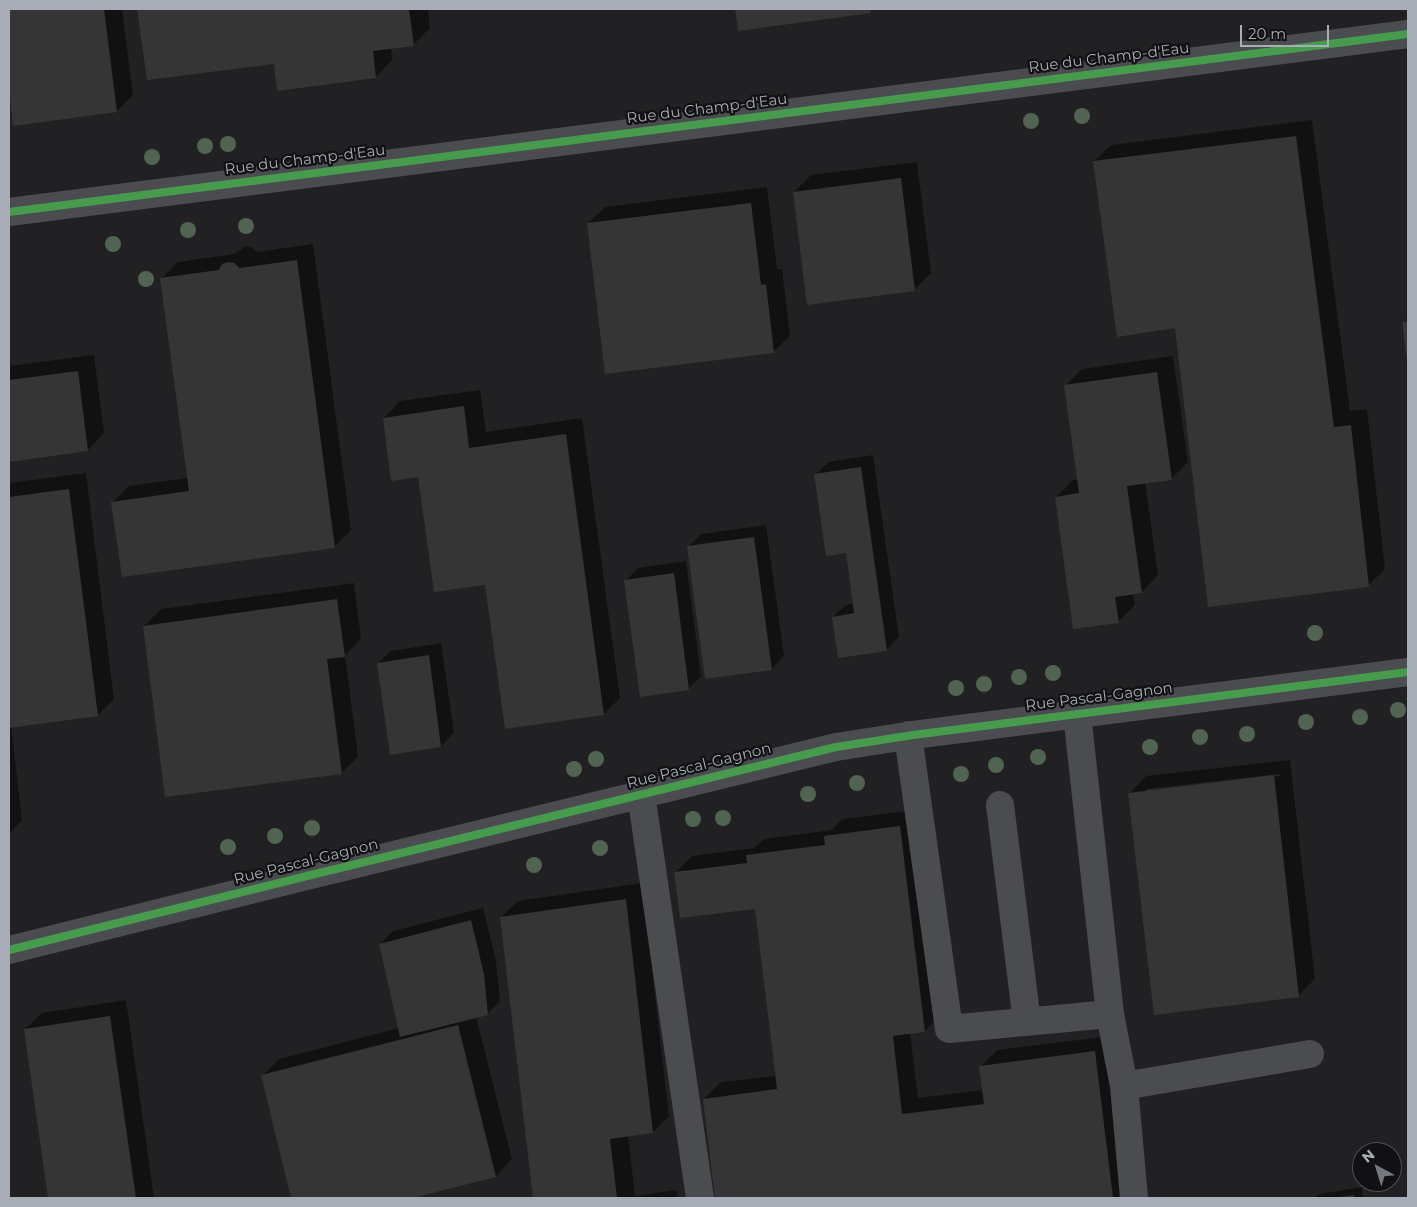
<!DOCTYPE html>
<html>
<head>
<meta charset="utf-8">
<style>
  body { margin:0 }
  #map { position:relative; width:1417px; height:1207px; overflow:hidden; background:#171717; font-family:Montserrat,sans-serif }
  canvas { display:block }
  .frame { position:absolute; inset:0; border:10px solid #a8adb8; pointer-events:none }
  .north { position:absolute; left:1352px; top:1142px; width:50px; height:50px; box-sizing:border-box; background:#111113; border:1px solid #4d4f55; border-radius:50%; rotate:321deg; font-size:14px; font-weight:700; line-height:20px; text-align:center; color:#a8adb8 }
  .north::after { content:''; display:block; margin:auto; width:18px; height:22px; background:#757880; clip-path:polygon(50% 0,100% 100%,50% 72%,0 100%) }
  .scale { position:absolute; left:1240px; top:25px; width:89px; height:22px; box-sizing:border-box; border:2px solid #a8adb8; border-top:0; padding-left:6px; font-size:15px; line-height:18px; white-space:nowrap; color:#a8adb8; -webkit-text-stroke:4px #111113; paint-order:stroke }
</style>
</head>
<body>
<div id="map">
<canvas width="1417" height="1207"></canvas>
<div class="frame"></div>
<div class="north">N</div>
<div class="scale">20 m</div>
</div>
<script>
const g = document.querySelector('canvas').getContext('2d');
g.lineJoin = 'round';
function fill(path, color) {
  g.fillStyle = color;
  g.fill(path, 'evenodd');
}
function toPath(rows) {
  const path = new Path2D();
  for (const r of rows) {
    path.moveTo(r[0], r[1]);
    for (let i = 2; i < r.length; i += 2) path.lineTo(r[i], r[i + 1]);
  }
  return path;
}
function stroke(path, color, width, dash) {
  g.strokeStyle = color;
  g.lineWidth = width;
  g.lineCap = dash ? 'butt' : 'round';
  g.setLineDash(dash || []);
  g.stroke(path);
}
function write(font, color, halo, rows, align = 'center') {
  g.font = font + ' Montserrat,sans-serif';
  g.lineWidth = 4.5;
  g.setLineDash([]);
  g.textBaseline = 'middle';
  g.strokeStyle = halo;
  g.fillStyle = color;
  for (const [text, x, y, turn = 0] of rows) {
    g.save();
    g.translate(x, y);
    g.rotate((+turn || 0) * Math.PI / 180);
    g.textAlign = isNaN(turn) ? turn : align;
    if (halo) g.strokeText(text, 0, 0);
    g.fillText(text, 0, 0);
    g.restore();
  }
}
fill(toPath([
  [9,9,1408,9,1408,1198,9,1198],
  [1362,1152,1392,1152,1392,1182,1362,1182]
]), '#212123');
fill(toPath([
  [9,9,122,9,133,95,117,111,14,124,9,78],
  [139,9,428,9,430,28,413,45,391,48,392,60,376,77,275,62,148,79],
  [736,9,873,9,870,11,739,30],
  [1312,120,1350,411,1367,409,1385,569,1368,586,1176,327,1094,161,1111,145],
  [917,162,931,273,914,290,794,192,811,175],
  [767,187,777,269,782,269,790,336,773,352,588,223,605,207],
  [313,244,351,530,335,546,113,502,129,486,188,478,162,278,178,262,234,254,246,246,251,247,257,252],
  [1408,317,1408,361,1404,322],
  [94,355,104,433,88,450,9,460,9,366],
  [1173,356,1188,462,1171,479,1145,482,1158,575,1142,592,1133,593,1135,605,1118,622,1056,497,1073,480,1078,480,1065,386,1082,369],
  [480,390,486,432,582,418,620,698,604,714,486,584,384,418,400,401],
  [873,455,899,637,886,650,833,617,846,605,854,603,847,551,816,474,828,462],
  [86,473,114,699,98,715,11,726,22,820,9,834,9,483],
  [766,525,784,656,772,669,689,546,701,534],
  [686,561,701,676,688,689,626,580,638,568],
  [354,583,361,639,345,655,358,757,341,773,144,626,161,609],
  [441,643,454,733,441,746,378,663,391,651],
  [1290,760,1315,979,1298,996,1130,793,1146,776],
  [1280,774,1280,776,1146,792,1146,789],
  [916,810,941,1014,925,1031,910,1033,918,1098,983,1090,980,1067,997,1050,1111,1036,1122,1198,717,1198,704,1099,721,1082,776,1076,756,908,676,872,692,856,754,848,764,839,831,830,842,819],
  [642,883,669,1116,653,1132,628,1135,635,1196,676,1190,678,1198,534,1198,501,917,518,901],
  [483,908,496,961,500,1001,487,1014,476,1017,512,1159,496,1176,407,1198,293,1198,262,1076,279,1059,399,1028,380,944,393,931],
  [126,1000,154,1198,49,1198,25,1029,42,1013],
  [1362,1187,1363,1198,1315,1198,1319,1194]
]), '#0007');
fill(toPath([
  [9,9,104,9,117,112,13,126,9,89],
  [137,9,409,9,414,46,373,51,376,78,277,91,274,64,147,80],
  [735,9,870,9,871,13,738,31],
  [1296,136,1334,427,1351,425,1369,587,1208,607,1175,328,1117,337,1093,161],
  [901,178,915,291,807,305,793,192],
  [751,203,761,285,766,284,774,353,605,374,587,223],
  [297,260,335,548,122,577,111,502,189,491,160,278,219,270,222,264,228,262,234,263,240,268],
  [1408,321,1408,361,1407,361,1402,322],
  [78,371,88,451,9,462,9,380],
  [1157,372,1172,480,1127,486,1142,593,1115,597,1119,623,1073,629,1055,497,1079,493,1064,385],
  [464,406,469,448,566,434,604,715,505,729,485,585,434,592,418,477,391,481,383,418],
  [861,467,887,651,838,658,832,617,854,613,846,553,826,556,814,474],
  [69,489,98,716,9,728,9,497],
  [754,537,772,670,705,679,687,546],
  [674,573,689,690,640,697,624,580],
  [337,599,345,657,327,659,342,774,165,797,143,626],
  [429,655,441,747,390,755,377,663],
  [1274,775,1299,997,1154,1015,1128,793],
  [900,826,925,1032,893,1036,902,1114,984,1104,979,1066,1095,1051,1113,1198,715,1198,703,1099,777,1089,755,909,680,918,674,872,747,863,746,855,825,845,824,836],
  [626,899,653,1133,610,1139,617,1198,533,1198,500,917],
  [471,920,484,974,488,1015,400,1037,379,944],
  [110,1016,136,1198,48,1198,24,1029],
  [458,1025,496,1177,412,1198,291,1198,261,1075],
  [1354,1195,1354,1198,1340,1198,1340,1197]
]), '#353536');
stroke(toPath([
  [9,212,1408,34],
  [908,735,949,1029,1110,1014,1077,714],
  [641,794,700,1198],
  [1000,805,1027,1022],
  [9,950,303,877,836,747,913,735,1408,672],
  [1110,1014,1124,1086,1310,1054],
  [1124,1086,1134,1198]
]), '#4b4c50', 28);
stroke(toPath([
  [9,212,1408,34],
  [9,950,303,877,836,747,913,735,1408,672]
]), '#469c4c', 8);
g.fillStyle = '#506451';
for (const [x, y] of [
  [1082,116],
  [1031,121],
  [228,144],
  [205,146],
  [152,157],
  [246,226],
  [188,230],
  [113,244],
  [146,279],
  [1315,633],
  [1053,673],
  [1019,677],
  [984,684],
  [956,688],
  [1398,710],
  [1360,717],
  [1306,722],
  [1247,734],
  [1200,737],
  [1150,747],
  [1038,757],
  [596,759],
  [996,765],
  [574,769],
  [961,774],
  [857,783],
  [808,794],
  [723,818],
  [693,819],
  [312,828],
  [275,836],
  [228,847],
  [600,848],
  [534,865]
]) {
  g.beginPath();
  g.arc(x, y, 8, 0, 2 * Math.PI);
  g.fill();
}
write('15px', '#a8adb8', '#111113', [
  ["Rue du Champ-d'Eau",1109,58,-7],
  ["Rue du Champ-d'Eau",707,109,-7],
  ["Rue du Champ-d'Eau",305,160,-7],
  ["Rue Pascal-Gagnon",1099,697,-7],
  ["Rue Pascal-Gagnon",699,766,-14],
  ["Rue Pascal-Gagnon",306,862,-14]
]);
</script>
</body>
</html>
